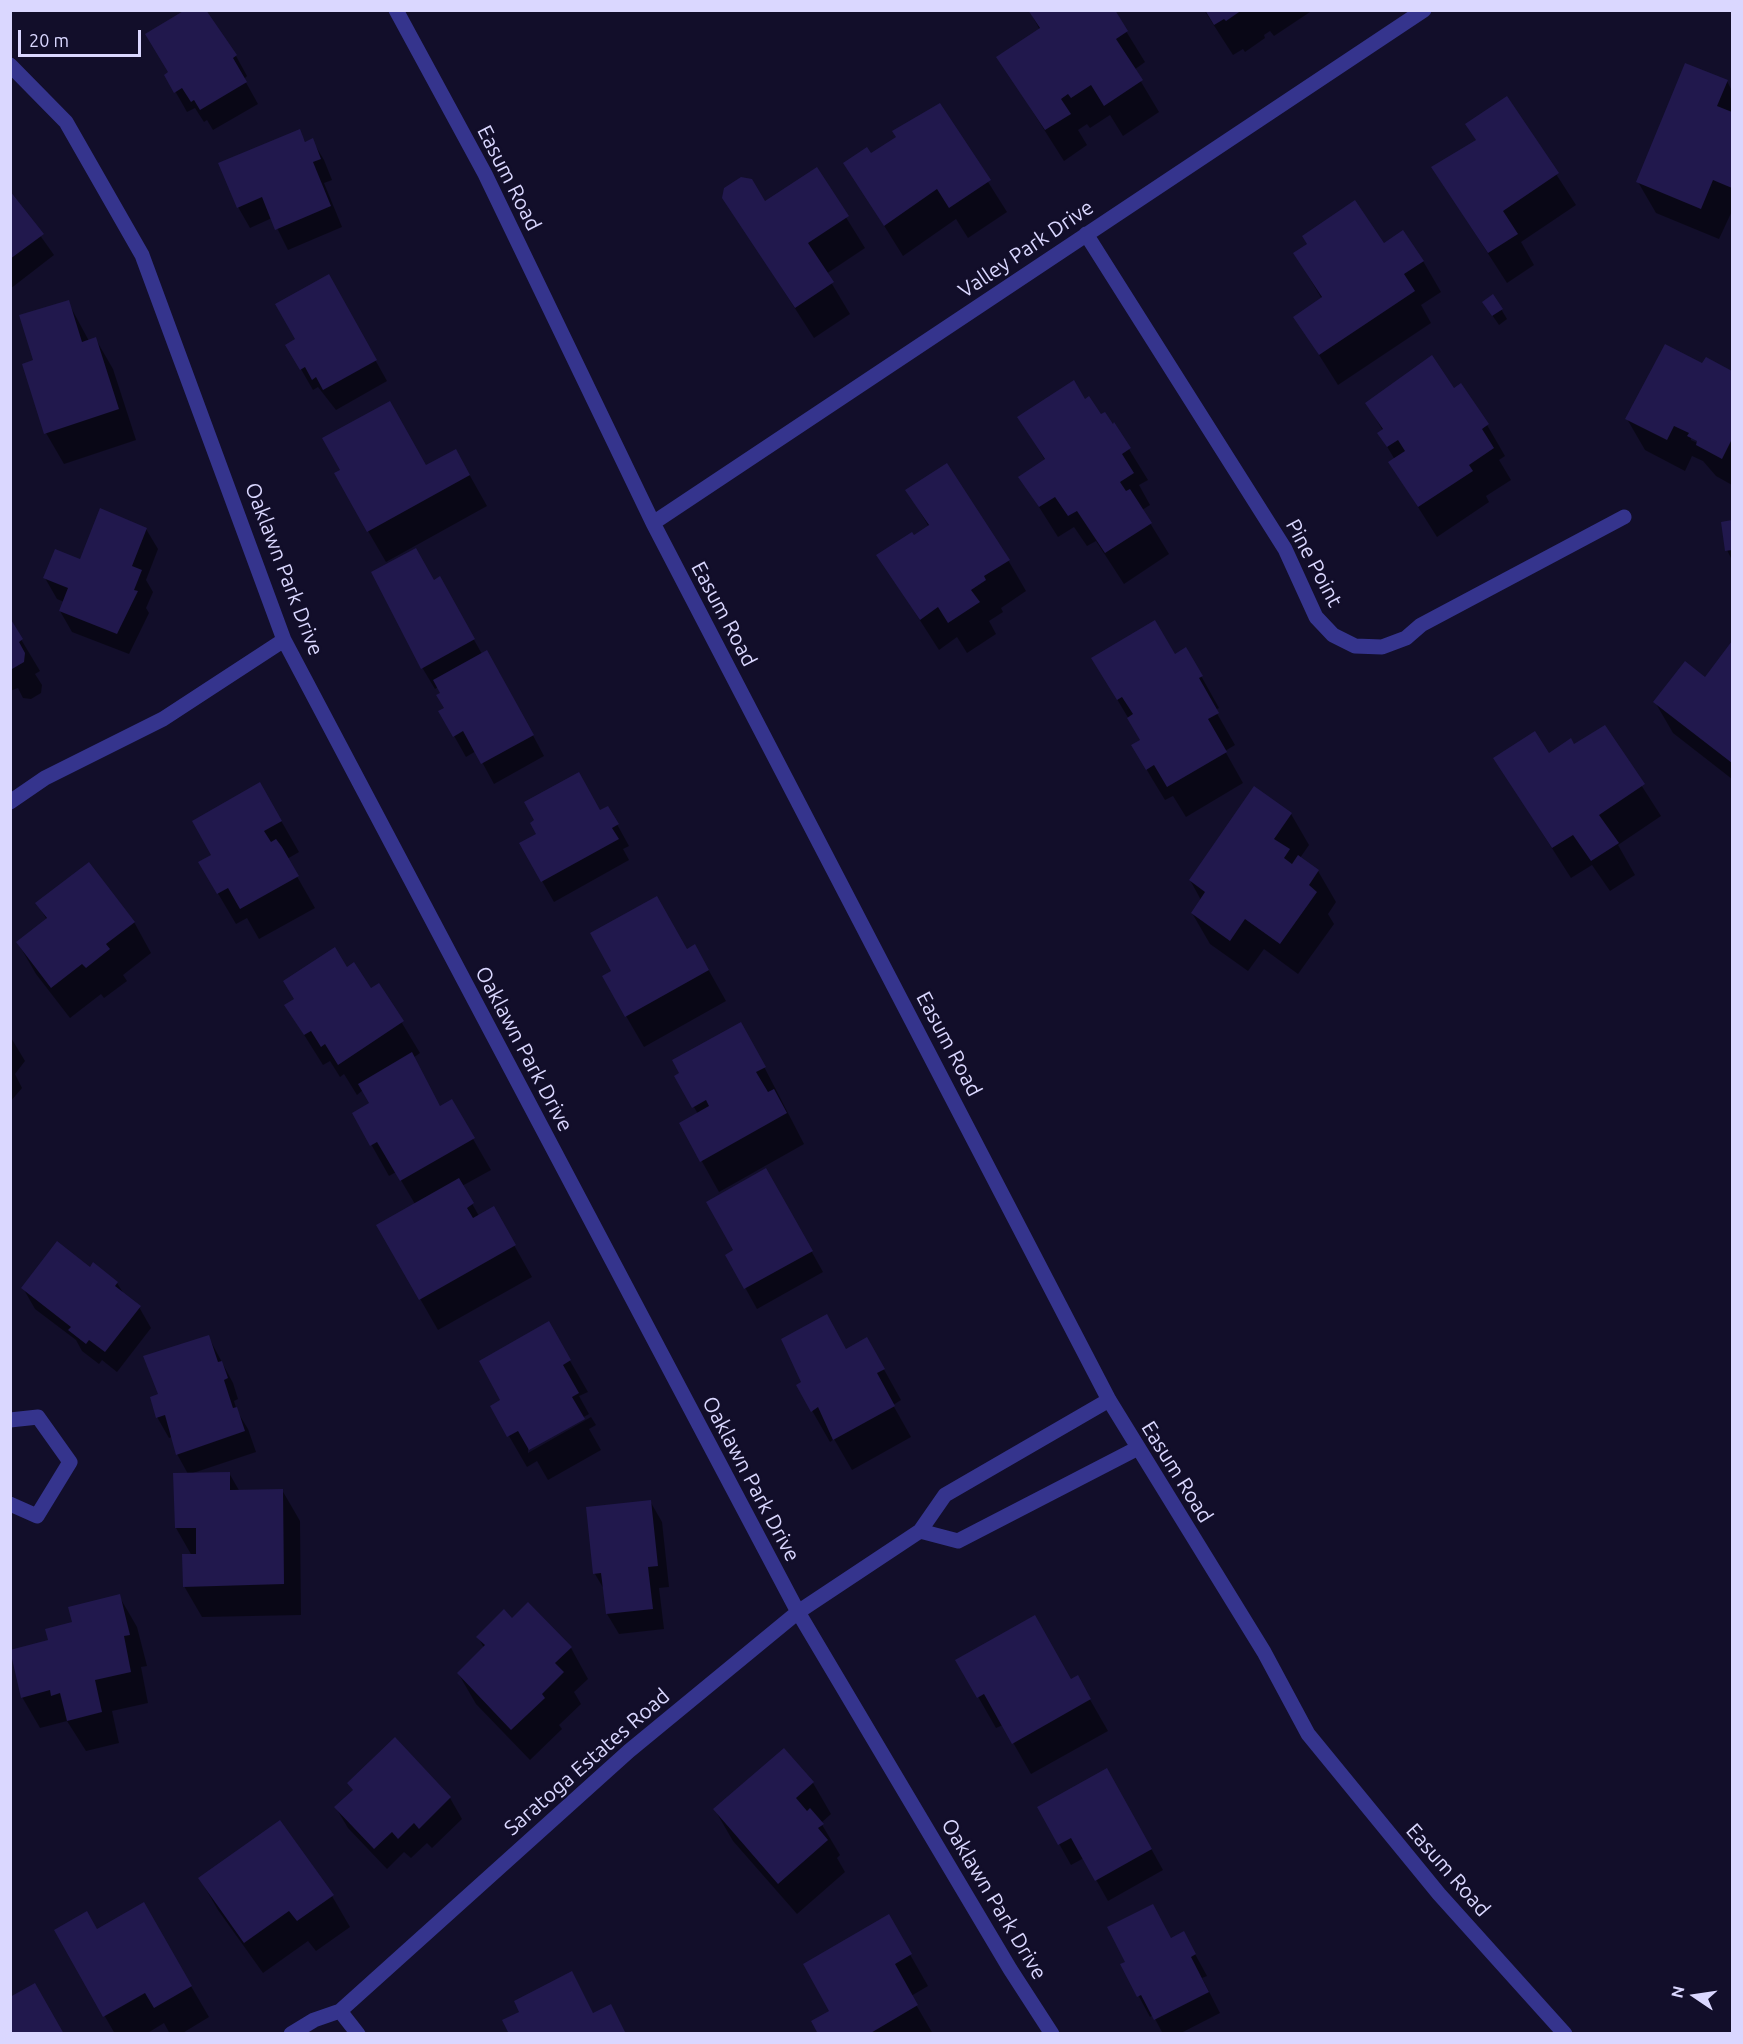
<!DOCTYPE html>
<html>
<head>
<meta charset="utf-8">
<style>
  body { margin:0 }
  #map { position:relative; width:1743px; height:2044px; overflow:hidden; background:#120e2a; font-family:Ubuntu,sans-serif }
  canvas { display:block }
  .frame { position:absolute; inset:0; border:12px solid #dad7ff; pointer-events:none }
  .north { position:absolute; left:1665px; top:1966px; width:60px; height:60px; -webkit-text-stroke:4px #120e2a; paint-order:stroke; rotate:283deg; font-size:16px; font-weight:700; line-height:24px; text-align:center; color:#dad7ff }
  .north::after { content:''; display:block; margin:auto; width:21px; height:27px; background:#dad7ff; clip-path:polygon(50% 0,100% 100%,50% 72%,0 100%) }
  .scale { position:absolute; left:18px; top:30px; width:123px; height:27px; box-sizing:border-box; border:3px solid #dad7ff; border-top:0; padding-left:8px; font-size:18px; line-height:21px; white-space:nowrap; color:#dad7ff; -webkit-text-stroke:4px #120e2a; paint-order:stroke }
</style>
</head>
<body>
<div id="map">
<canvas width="1743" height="2044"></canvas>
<div class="frame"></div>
<div class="north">N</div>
<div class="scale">20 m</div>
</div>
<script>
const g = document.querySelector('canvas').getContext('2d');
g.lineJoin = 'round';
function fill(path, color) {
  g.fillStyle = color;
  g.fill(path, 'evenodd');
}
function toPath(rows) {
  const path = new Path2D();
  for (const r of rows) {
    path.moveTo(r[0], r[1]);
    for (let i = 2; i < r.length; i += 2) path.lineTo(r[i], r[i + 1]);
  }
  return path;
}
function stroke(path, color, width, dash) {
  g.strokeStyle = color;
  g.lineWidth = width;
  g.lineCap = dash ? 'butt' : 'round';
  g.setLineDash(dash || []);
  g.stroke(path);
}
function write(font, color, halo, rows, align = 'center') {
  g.font = font + ' Ubuntu,sans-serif';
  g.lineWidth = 5;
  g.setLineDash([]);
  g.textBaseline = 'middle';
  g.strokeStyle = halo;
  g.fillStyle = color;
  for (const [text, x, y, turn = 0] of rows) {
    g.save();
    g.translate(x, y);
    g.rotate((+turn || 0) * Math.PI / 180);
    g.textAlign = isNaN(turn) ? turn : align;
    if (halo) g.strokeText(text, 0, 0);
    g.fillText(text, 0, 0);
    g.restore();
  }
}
fill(toPath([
  [1029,10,1113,10,1145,62,1134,70,1159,112,1123,136,1110,115,1090,128,1087,124,1078,130,1087,145,1064,161,998,57,1040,30],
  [1204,10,1309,10,1310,12,1274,36,1270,31,1264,35,1265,38,1245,52,1243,49,1233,55],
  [236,56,247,76,244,79,258,104,213,130,207,120,204,122,195,108,187,112,166,75],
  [1727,81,1732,91,1732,211,1719,239,1656,213,1638,182],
  [1507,98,1576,205,1521,242,1534,265,1507,283,1433,168,1477,141],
  [940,106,1007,212,968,238,956,219,903,256,845,163,871,155,897,138,894,131],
  [299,131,306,143,312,140,324,160,332,180,324,183,342,227,288,250,272,218,250,228,238,207],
  [816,169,865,248,826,274,850,314,814,338,724,198,765,203],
  [10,193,54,255,10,289],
  [1309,244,1384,245,1423,261,1441,292,1421,305,1431,323,1338,385,1295,317,1322,299,1295,254],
  [340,297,387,381,336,410,318,387,313,390,287,345,297,340],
  [68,302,89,341,95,338,113,369,136,440,64,464,46,433,35,361],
  [1501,309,1507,319,1499,325,1490,312],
  [1706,359,1732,373,1732,485,1716,476,1703,461,1692,456,1685,471,1645,450,1627,419,1703,365],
  [1691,437,1705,443,1704,446,1691,440],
  [1454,390,1487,425,1505,456,1499,460,1511,480,1486,496,1489,502,1437,537,1390,463,1395,460,1379,433,1383,431,1367,403],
  [1085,401,1114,425,1148,480,1139,485,1150,505,1142,510,1169,554,1124,584,1096,541,1087,546,1074,527,1058,537,1020,477,1045,460,1019,418],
  [456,451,487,506,386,562,368,531,426,467],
  [907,490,1008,560,1026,591,1001,608,1003,612,989,621,996,634,967,653,957,637,939,650,878,555,929,527],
  [1732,521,1732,560,1727,550,1723,523],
  [146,529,158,549,146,580,153,592,146,608,149,613,129,654,72,632,60,611,64,602,57,599,45,578],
  [373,573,433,582,439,578,482,654,499,672,544,756,494,784,476,751,466,757,440,711,446,708,442,693,438,687,435,689,423,669],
  [10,621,40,671,35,674,42,685,41,693,31,699,23,698,18,688,10,691],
  [1732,644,1732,779,1673,733,1655,702,1706,679],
  [1186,649,1219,708,1215,710,1235,745,1225,751,1243,783,1186,817,1173,796,1165,800,1151,777,1133,746,1142,741,1093,659,1174,656],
  [1604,727,1661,816,1618,845,1635,875,1610,891,1592,865,1571,878,1495,759,1549,755,1574,746],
  [260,784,299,852,287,859,315,908,259,939,247,918,236,924,200,863,213,855],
  [608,808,629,846,623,849,629,860,554,902,521,844,538,835],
  [1291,814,1309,845,1300,858,1318,871,1336,902,1328,914,1334,924,1298,974,1264,949,1248,971,1210,944,1192,913,1201,900,1190,880],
  [37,903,134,922,151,953,123,975,127,981,104,998,101,994,70,1018,36,974,18,943,47,920],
  [695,946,726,1001,644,1047,626,1016,686,951],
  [347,969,370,990,379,985,420,1053,413,1058,440,1107,451,1101,491,1170,462,1186,479,1216,493,1208,532,1277,438,1330,378,1226,415,1204,396,1172,389,1176,354,1114,371,1104,363,1090,357,1095,344,1074,340,1077,330,1061,323,1065,286,1006],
  [10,1036,25,1061,15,1074,22,1088,10,1102],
  [758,1055,804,1144,719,1192,681,1124,698,1114,676,1076],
  [766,1170,823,1272,757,1309,727,1255,735,1251],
  [90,1269,117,1283,125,1296,139,1307,151,1328,117,1372,102,1360,99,1364,82,1351,76,1340,35,1309,23,1288],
  [548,1323,588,1392,579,1396,589,1414,528,1449,528,1453,591,1417,596,1425,589,1429,601,1450,548,1480,537,1461,527,1467,492,1407,503,1401],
  [208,1336,233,1383,238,1399,234,1401,237,1411,248,1429,256,1452,193,1473,229,1473,240,1492,282,1490,300,1521,301,1615,202,1617,184,1586,192,1556,176,1528,188,1474,177,1454,172,1437,169,1438,157,1417,160,1395],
  [867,1339,901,1400,893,1405,911,1437,852,1470,834,1439,830,1442,798,1386],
  [650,1501,662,1522,669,1587,659,1588,664,1629,619,1634,607,1614,605,1591,595,1574,587,1509],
  [119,1596,137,1627,147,1666,141,1667,148,1703,112,1711,119,1743,86,1751,67,1721,40,1728,22,1697,50,1641],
  [512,1620,571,1648,588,1679,574,1692,581,1704,559,1725,562,1729,530,1760,476,1704,458,1673,484,1648,478,1637],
  [957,1660,1071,1681,1077,1677,1108,1731,1031,1774,1003,1725,996,1728],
  [395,1740,450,1798,462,1819,432,1848,427,1843,411,1858,404,1852,387,1869,348,1828,336,1808,354,1791,349,1783],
  [784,1750,813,1783,831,1814,821,1823,840,1855,837,1858,845,1872,797,1914,733,1841,715,1810],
  [1119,1791,1163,1870,1108,1901,1084,1858,1071,1865,1039,1808],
  [200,1879,332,1896,350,1927,316,1951,308,1941,263,1973,218,1910],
  [143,1904,209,2017,181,2034,170,2034,164,2023,146,2034,115,2034,56,1931,96,1931],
  [888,1916,928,1986,911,1996,933,2034,820,2034],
  [1171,1939,1195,1954,1207,1976,1202,1978,1220,2013,1179,2034,1163,2034,1153,2015,1150,2017,1122,1965]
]), '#0007');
fill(toPath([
  [185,10,206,10,237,55,233,58,247,82,200,110,194,100,191,102,182,88,174,93,164,75,168,72,145,34],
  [1028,10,1115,10,1128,31,1116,39,1143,80,1104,106,1091,85,1071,98,1068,94,1061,99,1071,114,1045,130,996,57,1040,28],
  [1205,10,1242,10,1226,21,1224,19,1214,25],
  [1685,63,1728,80,1717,106,1732,112,1732,188,1713,180,1701,209,1636,182],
  [1507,96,1559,173,1503,211,1518,234,1488,253,1431,167,1476,140,1465,124],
  [940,103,991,180,949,208,937,189,884,226,843,163,867,147,871,153,896,137,892,131],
  [300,129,305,142,313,138,321,159,313,162,331,206,275,230,262,197,237,208,218,163],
  [817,167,849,216,808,243,834,282,795,308,722,198,724,188,741,177,752,179,765,201],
  [10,191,44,234,10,259],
  [1355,200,1384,243,1403,230,1424,261,1404,274,1415,291,1319,355,1293,317,1322,297,1293,253,1307,244,1302,236],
  [329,274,377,360,323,390,316,377,312,380,305,367,300,370,285,345,295,339,275,304],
  [1493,294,1503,309,1492,316,1482,302],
  [69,300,82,342,96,337,119,409,44,434,22,364,33,360,19,315],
  [1665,344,1702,363,1706,357,1732,371,1732,439,1722,459,1696,445,1697,441,1687,436,1689,433,1674,426,1667,440,1625,419],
  [1432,355,1454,388,1461,383,1489,424,1482,429,1494,448,1469,465,1473,471,1418,507,1388,462,1405,451,1398,440,1387,447,1377,433,1383,429,1365,403],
  [1074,380,1085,399,1089,396,1101,414,1105,412,1113,424,1114,422,1131,448,1122,454,1134,473,1120,482,1126,491,1130,489,1152,523,1105,553,1077,511,1068,516,1055,497,1039,507,1018,477,1045,459,1017,417],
  [390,401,426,465,456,449,470,475,367,532,334,473,340,470,322,438],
  [947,463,1010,560,984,576,986,580,971,590,980,602,948,623,938,607,920,620,876,555,912,532,914,535,929,525,905,490],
  [100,508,147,528,132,566,142,570,134,590,138,591,117,634,59,611,68,588,43,578,55,549,80,559],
  [1732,520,1732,550,1725,551,1721,522],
  [416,548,434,580,440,576,475,639,421,669,371,572],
  [10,618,23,639,19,642,25,653,24,662,12,669],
  [1155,620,1175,654,1186,647,1203,676,1199,678,1219,713,1208,719,1227,752,1167,787,1154,765,1146,770,1131,745,1140,740,1127,718,1133,714,1122,697,1117,700,1091,658],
  [1732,641,1732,763,1653,702,1685,661,1705,677],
  [487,650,534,735,481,764,463,731,453,737,438,711,444,708,436,695,440,693,433,680],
  [1605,725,1645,784,1599,815,1619,843,1591,861,1573,835,1552,848,1493,758,1535,731,1549,753,1571,738,1574,744],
  [579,772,600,810,608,806,619,824,612,828,619,839,541,882,519,843,536,834,530,823,534,820,524,802],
  [260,782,282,821,264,831,271,842,276,839,282,847,299,876,240,909,228,888,217,894,198,862,211,855,192,821],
  [1254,786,1292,813,1274,839,1290,849,1284,858,1292,864,1298,855,1319,870,1309,885,1317,892,1280,944,1245,919,1230,941,1191,913,1205,892,1189,880],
  [89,862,135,922,106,944,110,949,86,968,82,964,51,988,16,942,47,918,35,903],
  [657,896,687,949,695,944,709,970,625,1017,602,976,611,971,590,933],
  [335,947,347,967,354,962,371,988,379,983,404,1021,338,1065,325,1044,321,1047,311,1031,304,1035,284,1005,294,999,283,981],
  [741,1022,766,1067,756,1072,768,1092,774,1089,787,1113,700,1162,679,1123,709,1106,706,1100,692,1108,674,1076,679,1073,672,1060],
  [412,1052,440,1106,452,1099,475,1138,400,1181,377,1142,370,1146,352,1113,369,1103,358,1084],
  [766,1168,813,1251,744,1289,725,1255,733,1250,706,1202],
  [459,1178,474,1203,467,1208,473,1218,494,1206,516,1245,419,1300,376,1225],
  [57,1241,90,1267,93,1262,118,1282,115,1286,141,1306,105,1352,89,1340,86,1344,68,1330,71,1327,21,1288],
  [827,1314,846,1349,867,1337,885,1369,877,1373,895,1406,833,1440,818,1407,811,1412,796,1385,801,1382,781,1339],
  [549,1321,571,1360,563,1365,579,1393,572,1397,585,1419,529,1450,518,1431,507,1437,490,1406,500,1400,479,1361],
  [209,1335,218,1362,222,1361,228,1378,224,1380,233,1408,237,1407,245,1431,176,1455,165,1415,156,1418,150,1397,158,1394,143,1356],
  [230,1472,230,1490,283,1489,284,1584,183,1587,182,1554,196,1554,196,1528,175,1528,173,1473],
  [651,1500,658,1566,648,1567,653,1609,606,1614,601,1573,593,1574,586,1507],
  [120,1594,130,1635,124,1636,131,1672,95,1680,102,1712,67,1721,60,1693,51,1696,50,1690,21,1698,10,1650,48,1640,45,1629,72,1622,68,1607],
  [528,1602,572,1647,555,1663,564,1672,542,1694,545,1698,511,1730,457,1673,485,1645,476,1637,504,1609,512,1618],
  [1035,1615,1071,1679,1078,1675,1091,1699,1012,1744,984,1694,977,1698,955,1660],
  [395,1737,451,1797,419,1829,414,1823,398,1839,392,1832,374,1849,334,1807,353,1790,347,1783],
  [784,1748,814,1782,796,1798,807,1811,810,1808,824,1824,818,1828,828,1840,778,1884,713,1809],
  [1107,1768,1152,1849,1095,1881,1071,1838,1058,1845,1037,1807],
  [280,1820,334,1895,297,1921,289,1911,244,1943,198,1878],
  [144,1902,192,1986,154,2008,145,1993,103,2017,54,1930,87,1911,97,1929],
  [1153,1904,1171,1938,1184,1931,1196,1954,1191,1957,1209,1992,1154,2020,1141,1995,1137,1997,1120,1964,1125,1962,1107,1927],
  [889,1914,912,1954,895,1964,918,2005,869,2034,818,2034,811,2021,829,2011,803,1964],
  [572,1971,593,2013,611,2004,626,2034,509,2034,502,2020,519,2012,514,2001],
  [35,1983,64,2034,10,2034,10,1997]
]), '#21184d');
stroke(toPath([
  [396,10,485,174,653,523,1109,1400,1264,1652,1308,1734,1439,1894,1565,2034],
  [10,65,66,122,142,255,284,640,798,1612,1010,1969,1052,2034],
  [1086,234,1285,549,1316,617,1333,635,1355,646,1382,647,1406,638,1421,625,1624,517],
  [653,523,1424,10],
  [10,802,45,778,163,719,284,640],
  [10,1420,38,1417,70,1462,37,1516,10,1504],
  [920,1531,958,1541,1138,1448],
  [340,2011,358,2034],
  [291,2034,314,2020,340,2011,629,1751,798,1612,920,1531,945,1495,1109,1400]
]), '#35348d', 15);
write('21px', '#dad7ff', '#120e2a', [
  ["Easum Road",509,178,63],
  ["Valley Park Drive",1026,249,-34],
  ["Pine Point",1314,563,62],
  ["Oaklawn Park Drive",284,569,69],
  ["Easum Road",724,614,62],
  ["Easum Road",949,1044,62],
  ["Oaklawn Park Drive",524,1049,62],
  ["Easum Road",1177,1472,58],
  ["Oaklawn Park Drive",751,1479,62],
  ["Saratoga Estates Road",587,1762,-41],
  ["Easum Road",1448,1870,49],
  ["Oaklawn Park Drive",994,1899,59]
]);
</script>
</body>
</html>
